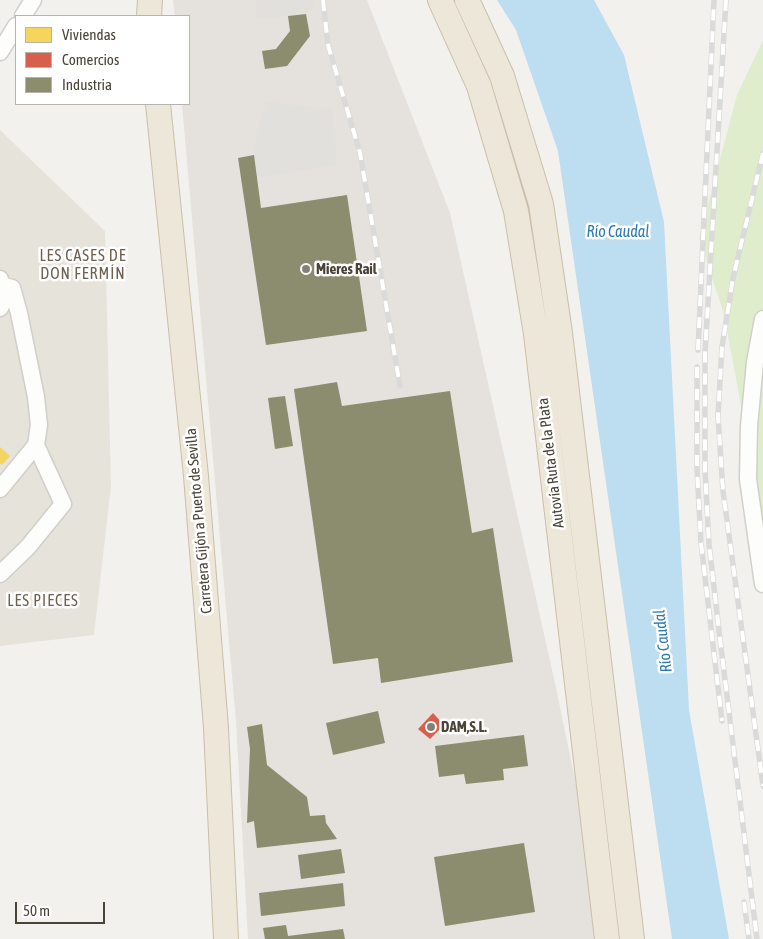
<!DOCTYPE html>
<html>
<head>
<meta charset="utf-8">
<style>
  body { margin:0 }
  #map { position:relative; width:763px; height:939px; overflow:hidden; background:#f2f1ed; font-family:"Asap Condensed",sans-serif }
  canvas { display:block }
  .legend { position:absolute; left:15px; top:15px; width:175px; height:90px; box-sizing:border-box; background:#fff; border:1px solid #b7b4af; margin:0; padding:6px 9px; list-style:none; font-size:15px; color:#4a4338 }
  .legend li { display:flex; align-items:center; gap:10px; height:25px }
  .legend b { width:25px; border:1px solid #b7b4af }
  .scale { position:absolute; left:15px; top:902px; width:90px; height:22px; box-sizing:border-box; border:2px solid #4a4338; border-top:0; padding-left:6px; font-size:15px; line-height:18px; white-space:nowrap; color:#4a4338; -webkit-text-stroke:4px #fff; paint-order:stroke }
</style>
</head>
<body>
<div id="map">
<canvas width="763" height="939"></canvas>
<ul class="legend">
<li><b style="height:14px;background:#f6d55c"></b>Viviendas</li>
<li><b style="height:14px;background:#d6604d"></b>Comercios</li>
<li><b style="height:14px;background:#8c8c6e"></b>Industria</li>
</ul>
<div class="scale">50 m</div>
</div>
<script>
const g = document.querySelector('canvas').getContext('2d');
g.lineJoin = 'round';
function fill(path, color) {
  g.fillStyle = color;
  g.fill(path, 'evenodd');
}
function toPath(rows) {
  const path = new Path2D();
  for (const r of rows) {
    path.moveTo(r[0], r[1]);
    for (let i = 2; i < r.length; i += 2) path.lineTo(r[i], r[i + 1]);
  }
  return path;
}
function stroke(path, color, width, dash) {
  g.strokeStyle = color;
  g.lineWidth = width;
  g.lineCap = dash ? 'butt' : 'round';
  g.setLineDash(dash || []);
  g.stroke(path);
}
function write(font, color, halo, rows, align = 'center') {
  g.font = font + ' "Asap Condensed",sans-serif';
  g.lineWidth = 5;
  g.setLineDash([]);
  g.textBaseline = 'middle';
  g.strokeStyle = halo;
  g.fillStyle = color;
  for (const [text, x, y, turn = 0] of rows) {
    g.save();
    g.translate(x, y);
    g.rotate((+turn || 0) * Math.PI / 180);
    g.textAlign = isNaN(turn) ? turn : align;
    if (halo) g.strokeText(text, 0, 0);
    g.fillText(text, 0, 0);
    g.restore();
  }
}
fill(toPath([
  [0,130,105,231,111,486,94,635,0,646]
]), '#e6e3da');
fill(toPath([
  [173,0,367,0,450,213,556,688,608,939,248,939,236,721,182,104,189,104,189,16,175,16]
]), '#e5e1dc');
fill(toPath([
  [763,40,763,524,724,314,699,238,737,95]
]), '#e0edcd');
fill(toPath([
  [256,0,313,0,314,10,288,16,257,18],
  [267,102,332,110,337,164,257,178,254,155,258,128]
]), '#e2e0dc');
fill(toPath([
  [497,0,594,0,624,55,664,222,689,710,729,939,672,939,558,151,516,30]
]), '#bdddf0');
fill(toPath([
  [0,447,10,456,2,465,0,463]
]), '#f6d55c');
fill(toPath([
  [433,713,444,725,430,739,418,729]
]), '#d6604d');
fill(toPath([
  [306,14,310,36,287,66,265,69,262,51,276,49,290,31,288,16],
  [254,155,261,208,347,195,367,331,266,345,238,158],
  [337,382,342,406,450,391,472,533,493,528,513,662,381,683,378,658,333,664,294,389],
  [285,396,293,446,275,449,268,398],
  [378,711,385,743,333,755,326,723],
  [262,724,267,765,307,797,310,816,325,815,326,823,337,839,257,848,254,821,247,823,250,749,247,727],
  [524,735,528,766,503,769,504,780,466,784,464,774,439,777,435,746],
  [524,843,535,912,445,926,434,857],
  [341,849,345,873,301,879,298,855],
  [343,883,345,906,261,916,259,893],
  [286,925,288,936,343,929,345,939,265,939,263,928]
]), '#8c8c6e');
const minor = toPath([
  [23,16,33,0],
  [0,52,16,26],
  [0,279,2,304,0,308],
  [763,319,755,362,749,426,748,479,763,584],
  [0,489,36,445,39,425,36,397,19,313,12,288,2,285],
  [0,574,28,547,63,504,36,445]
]);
const highway = toPath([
  [440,0,479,86,516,211,536,334,607,939],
  [467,0,502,76,541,204,560,333,632,939],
  [149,16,150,0],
  [158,104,196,476,216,728,226,939]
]);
stroke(minor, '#d0cfca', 19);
stroke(highway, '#cabea8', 26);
stroke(minor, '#fdfdfc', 16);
stroke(highway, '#ede7da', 24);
const rail = toPath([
  [323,0,328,45,360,153,400,386],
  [726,0,705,353,705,470,709,544,720,639,757,939],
  [763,153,733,278,722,347,718,416,723,491,763,786],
  [698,350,714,0],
  [697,367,697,469,701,543,722,721],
  [744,902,749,939]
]);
stroke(rail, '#dadad9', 5.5);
stroke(rail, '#fff', 4, [11]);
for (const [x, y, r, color] of [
  [306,269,5,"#858077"],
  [431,727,5,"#858077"]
]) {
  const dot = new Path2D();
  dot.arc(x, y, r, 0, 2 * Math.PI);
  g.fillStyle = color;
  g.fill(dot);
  stroke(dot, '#fff', 2);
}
write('bold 15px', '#4a4338', '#fff', [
  ["Mieres Rail",316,269],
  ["DAM,S.L.",441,727]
], 'left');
write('15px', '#4a4338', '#fff', [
  ["Autovía Ruta de la Plata",551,463,-97],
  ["Carretera Gijón a Puerto de Sevilla",199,521,-95]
]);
write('italic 16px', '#2d7ab1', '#fff', [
  ["Río Caudal",618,232],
  ["Río Caudal",663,641,-97]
]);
g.letterSpacing = '1px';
write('16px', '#6d604f', '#fff', [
  ["LES CASES DE",83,256],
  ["DON FERMÍN",83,274],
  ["LES PIECES",43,601]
]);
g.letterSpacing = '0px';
</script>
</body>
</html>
